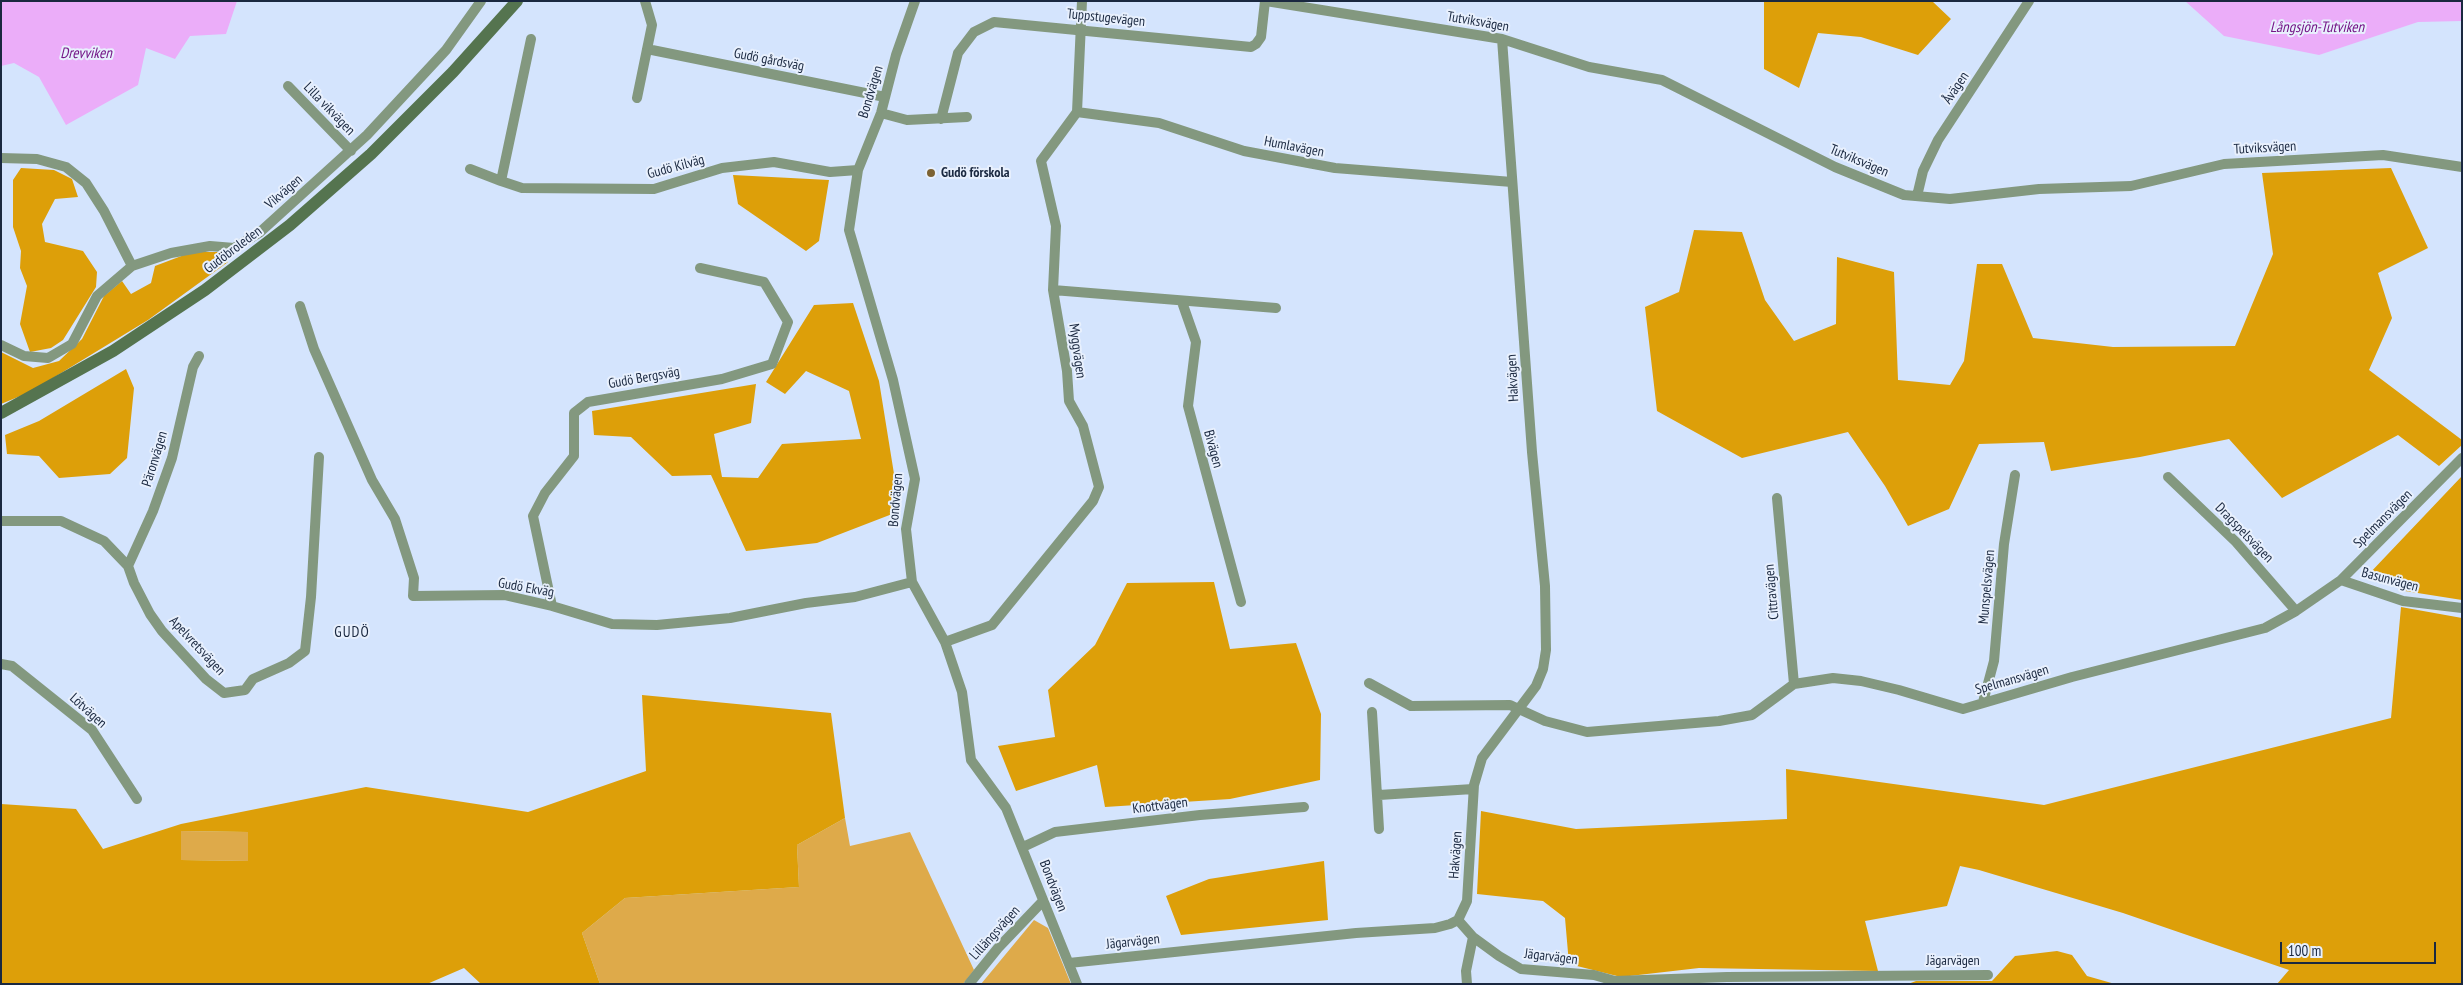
<!DOCTYPE html>
<html>
<head>
<meta charset="utf-8">
<style>
  body { margin:0 }
  #map { position:relative; width:2463px; height:985px; overflow:hidden; background:#d4e4fd; font-family:"PT Sans Narrow",sans-serif }
  canvas { display:block }
  .frame { position:absolute; inset:0; border:2px solid #1a2840; pointer-events:none }
  .scale { position:absolute; left:2280px; top:942px; width:156px; height:22px; box-sizing:border-box; border:2px solid #1a2840; border-top:0; padding-left:6px; font-size:15px; line-height:18px; white-space:nowrap; color:#1a2840; -webkit-text-stroke:4px #e8f0fd; paint-order:stroke }
</style>
</head>
<body>
<div id="map">
<canvas width="2463" height="985"></canvas>
<div class="frame"></div>
<div class="scale">100 m</div>
</div>
<script>
const g = document.querySelector('canvas').getContext('2d');
g.lineJoin = 'round';
function fill(path, color) {
  g.fillStyle = color;
  g.fill(path, 'evenodd');
}
function toPath(rows) {
  const path = new Path2D();
  for (const r of rows) {
    path.moveTo(r[0], r[1]);
    for (let i = 2; i < r.length; i += 2) path.lineTo(r[i], r[i + 1]);
  }
  return path;
}
function stroke(path, color, width, dash) {
  g.strokeStyle = color;
  g.lineWidth = width;
  g.lineCap = dash ? 'butt' : 'round';
  g.setLineDash(dash || []);
  g.stroke(path);
}
function write(font, color, halo, rows, align = 'center') {
  g.font = font + ' "PT Sans Narrow",sans-serif';
  g.lineWidth = 4;
  g.setLineDash([]);
  g.textBaseline = 'middle';
  g.strokeStyle = halo;
  g.fillStyle = color;
  for (const [text, x, y, turn = 0] of rows) {
    g.save();
    g.translate(x, y);
    g.rotate((+turn || 0) * Math.PI / 180);
    g.textAlign = isNaN(turn) ? turn : align;
    if (halo) g.strokeText(text, 0, 0);
    g.fillText(text, 0, 0);
    g.restore();
  }
}
fill(toPath([
  [845,818,850,846,910,832,974,970,963,984,600,984,582,933,625,898,799,887,797,845],
  [181,831,249,832,248,861,181,860],
  [1034,920,1048,928,1071,984,981,984]
]), '#deaa4a');
fill(toPath([
  [1764,1,1932,1,1951,19,1918,55,1861,37,1818,33,1799,88,1764,69],
  [21,168,54,170,72,179,78,197,55,199,42,224,45,242,83,251,97,272,96,287,63,340,51,348,30,352,20,324,27,286,20,268,21,251,13,227,13,180],
  [2391,168,2428,248,2378,273,2392,318,2369,370,2462,440,2462,445,2439,466,2398,435,2282,498,2229,439,2140,457,2051,471,2044,442,1979,444,1949,509,1908,526,1885,486,1848,432,1742,458,1657,411,1645,307,1679,292,1694,230,1742,232,1765,300,1794,341,1836,324,1837,257,1894,272,1898,380,1950,385,1964,361,1977,264,2002,264,2033,338,2113,347,2235,346,2273,254,2262,173],
  [733,175,829,180,819,241,806,251,738,204],
  [192,252,223,252,228,262,148,320,30,392,1,404,1,352,33,368,59,361,82,339,104,296,122,281,131,294,151,283,155,266],
  [853,303,879,381,900,511,817,543,746,551,711,475,672,476,631,437,594,435,592,411,756,384,751,423,714,434,722,477,758,478,782,444,861,439,849,391,806,371,785,394,766,382,814,305],
  [126,369,134,388,127,458,110,474,59,478,39,456,7,454,5,435,39,421],
  [2462,476,2462,600,2405,591,2368,575],
  [1214,582,1230,649,1296,643,1321,714,1320,780,1230,799,1105,807,1097,765,1016,791,998,746,1055,737,1048,690,1095,645,1127,583],
  [2401,607,2462,618,2462,984,2277,984,2289,970,2123,913,1979,870,1960,866,1947,906,1865,921,1878,971,1699,968,1621,977,1569,964,1565,918,1543,901,1477,894,1481,811,1576,829,1787,819,1786,769,2044,805,2391,718],
  [642,695,831,713,845,818,797,845,799,887,625,898,582,933,600,984,481,984,464,968,427,984,1,984,1,804,76,809,103,849,181,824,366,787,528,812,646,771],
  [181,831,248,832,248,861,181,860],
  [1324,861,1328,920,1181,935,1166,896,1209,879],
  [2057,951,2072,955,2087,976,2115,984,1908,984,1916,981,1992,981,2015,956]
]), '#dd9f09');
fill(toPath([
  [1,1,237,1,226,34,190,36,175,59,146,48,138,85,66,125,39,77,14,63,1,66],
  [2185,1,2462,1,2462,21,2418,22,2319,55,2224,36]
]), '#ebadf9');
stroke(toPath([
  [915,1,896,55,881,113,858,170,849,230,893,380,915,479,906,529,912,582,945,642,962,692,971,760,1006,808,1077,984],
  [1266,1,1502,39,1589,67,1662,80,1835,167,1904,195,1950,199,2039,189,2131,186,2224,164,2383,155,2462,167],
  [531,39,501,181,522,188,654,189,722,168,774,162,830,172,858,170],
  [647,49,885,97],
  [288,86,351,151],
  [637,98,652,25,645,1],
  [1077,112,1159,123,1244,151,1335,168,1512,182],
  [881,113,907,120,967,117],
  [941,119,958,53,974,32,994,22,1251,47,1256,44,1261,37,1265,1],
  [1,158,37,159,66,167,86,183,104,211,132,266],
  [470,169,501,181],
  [1917,196,1923,171,1938,140,2029,1],
  [1053,290,1276,308],
  [1182,302,1196,342,1188,406,1241,602],
  [300,306,314,349,372,480,395,519,414,578,413,596,504,595,552,606,612,624,657,625,730,618,806,603,855,597,912,582],
  [1,345,24,356,48,358,72,344,97,296,132,266,171,253,210,246,234,248,259,233,367,135,446,50,481,1],
  [2168,477,2236,542,2296,611],
  [1777,498,1794,684],
  [1,521,61,521,104,541,128,566,134,583,150,614,162,631,206,679,224,693,245,690,253,679,289,663,305,651,311,597,319,457],
  [128,566,153,511,172,458,193,367,199,356],
  [2341,580,2403,601,2462,608],
  [552,606,533,516,545,493,574,456,574,413,588,402,722,379,772,364,788,322,764,282,700,268],
  [945,642,992,625,1093,501,1099,487,1083,426,1069,401,1067,371,1053,290,1056,226,1041,161,1077,112,1082,1],
  [1,664,12,666,92,730,137,799],
  [1369,683,1411,706,1510,705,1545,721,1587,732,1719,721,1752,715,1794,684,1833,678,1861,681,1899,690,1963,709,2072,677,2265,628,2296,611,2341,580,2462,458],
  [1983,702,1994,661,2004,544,2015,475],
  [1372,712,1379,829],
  [1379,795,1473,789],
  [1023,847,1055,832,1200,815,1304,807],
  [1458,920,1467,901,1474,785,1482,758,1536,686,1543,669,1546,650,1545,586,1532,452,1502,39],
  [1069,963,1356,933,1435,928,1450,924,1458,920,1473,937,1499,956,1521,969,1594,975,1615,981,1727,977,1988,975],
  [969,984,998,948,1043,901],
  [1467,984,1466,971,1473,937]
]), '#83987f', 10);
stroke(toPath([
  [1,413,113,351,205,290,290,225,371,154,453,72,517,1]
]), '#55744f', 12);
for (const [x, y, r, color] of [
  [931,173,5,"#7c6233"]
]) {
  const dot = new Path2D();
  dot.arc(x, y, r, 0, 2 * Math.PI);
  g.fillStyle = color;
  g.fill(dot);
  stroke(dot, '#e8f0fd', 2);
}
write('14px', '#1a2840', '#e8f0fd', [
  ["Tuppstugevägen",1106,18,6],
  ["Tutviksvägen",1478,22,10],
  ["Gudö gårdsväg",769,60,11],
  ["Åvägen",1956,88,-56],
  ["Bondvägen",871,92,-73],
  ["Lilla vikvägen",329,109,46],
  ["Humlavägen",1294,147,11],
  ["Tutviksvägen",2265,148,-3],
  ["Tutviksvägen",1859,161,23],
  ["Gudö Kilväg",676,167,-15],
  ["Vikvägen",284,192,-41],
  ["Gudöbroleden",233,250,-37],
  ["Myggvägen",1077,351,82],
  ["Gudö Bergsväg",644,378,-10],
  ["Hakvägen",1513,378,-93],
  ["Bivägen",1213,449,75],
  ["Päronvägen",155,459,-73],
  ["Bondvägen",896,500,-85],
  ["Spelmansvägen",2383,519,-45],
  ["Dragspelsvägen",2244,533,46],
  ["Basunvägen",2390,580,15],
  ["Munspelsvägen",1987,587,-85],
  ["Gudö Ekväg",526,588,10],
  ["Cittravägen",1772,592,-95],
  ["Apelvretsvägen",197,646,47],
  ["Spelmansvägen",2012,680,-16],
  ["Lötvägen",88,711,42],
  ["Knottvägen",1160,806,-7],
  ["Hakvägen",1456,855,-86],
  ["Bondvägen",1053,886,69],
  ["Lillängsvägen",995,933,-48],
  ["Jägarvägen",1133,942,-6],
  ["Jägarvägen",1551,957,7],
  ["Jägarvägen",1953,961]
]);
write('bold 14px', '#1a2840', '#e8f0fd', [
  ["Gudö förskola",941,173]
], 'left');
write('italic 15px', '#751687', '#e8f0fd', [
  ["Långsjön-Tutviken",2317,28],
  ["Drevviken",86,54]
]);
g.letterSpacing = '1px';
write('15px', '#1a2840', '#e8f0fd', [
  ["GUDÖ",352,633]
]);
g.letterSpacing = '0px';
</script>
</body>
</html>
